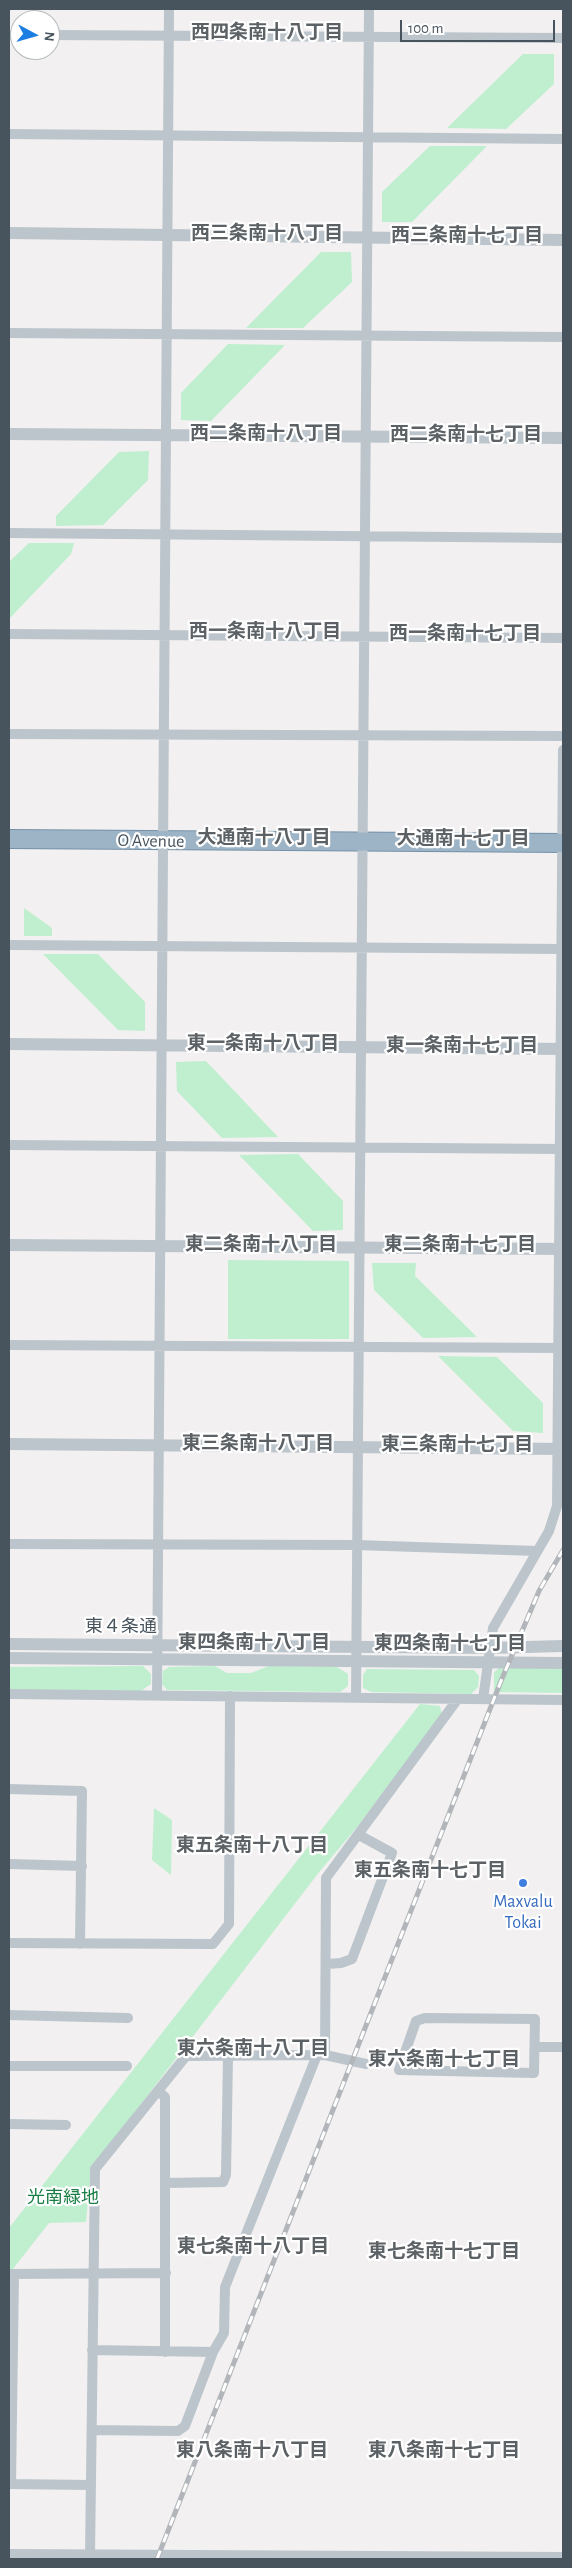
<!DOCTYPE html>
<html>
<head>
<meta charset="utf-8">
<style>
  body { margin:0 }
  #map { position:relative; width:572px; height:2568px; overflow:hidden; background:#f2f0f0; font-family:"Alegreya Sans",sans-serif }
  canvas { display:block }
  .frame { position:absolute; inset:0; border:10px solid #48545d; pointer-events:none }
  .north { position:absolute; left:10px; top:10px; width:50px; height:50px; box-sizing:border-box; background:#fff; border:1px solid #b6bbbe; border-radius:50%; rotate:96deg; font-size:14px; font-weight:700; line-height:20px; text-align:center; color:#48545d }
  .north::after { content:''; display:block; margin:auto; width:18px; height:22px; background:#1c7ee0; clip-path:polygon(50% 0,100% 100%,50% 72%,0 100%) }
  .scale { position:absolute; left:400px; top:20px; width:155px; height:22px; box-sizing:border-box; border:2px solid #48545d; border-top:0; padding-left:6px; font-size:15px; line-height:18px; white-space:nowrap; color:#48545d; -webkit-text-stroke:4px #fff; paint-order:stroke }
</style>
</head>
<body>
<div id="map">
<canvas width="572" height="2568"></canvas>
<div class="frame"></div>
<div class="north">N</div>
<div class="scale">100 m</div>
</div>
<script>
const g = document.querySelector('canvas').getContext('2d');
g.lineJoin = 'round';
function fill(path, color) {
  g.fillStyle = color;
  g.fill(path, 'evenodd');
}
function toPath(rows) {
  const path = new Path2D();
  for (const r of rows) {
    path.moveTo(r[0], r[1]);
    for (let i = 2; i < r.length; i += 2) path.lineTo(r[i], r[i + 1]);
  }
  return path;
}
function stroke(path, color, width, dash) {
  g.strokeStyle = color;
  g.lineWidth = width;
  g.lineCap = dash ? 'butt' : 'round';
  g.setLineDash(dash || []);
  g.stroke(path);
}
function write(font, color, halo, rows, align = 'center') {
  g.font = font + ' "Alegreya Sans","Noto Sans JP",sans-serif';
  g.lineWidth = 4.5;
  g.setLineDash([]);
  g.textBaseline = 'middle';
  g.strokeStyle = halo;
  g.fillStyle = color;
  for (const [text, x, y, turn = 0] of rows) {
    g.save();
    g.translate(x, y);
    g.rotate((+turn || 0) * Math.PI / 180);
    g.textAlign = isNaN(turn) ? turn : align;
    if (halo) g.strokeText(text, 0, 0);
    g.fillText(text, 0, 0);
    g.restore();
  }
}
fill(toPath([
  [523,54,554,54,554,84,506,129,447,128],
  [430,146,487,146,412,222,382,222,382,192],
  [321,252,351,252,352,282,303,328,246,328],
  [228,344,285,345,211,421,181,420,181,393],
  [149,451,148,480,103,525,56,526,56,516,119,452],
  [29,543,74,543,71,554,9,619,9,562],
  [24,908,52,928,52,936,24,936],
  [43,954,98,954,145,1002,145,1031,118,1030],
  [206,1061,278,1137,222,1138,177,1091,176,1062],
  [298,1154,343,1201,343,1230,313,1231,239,1155],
  [228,1260,349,1261,349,1339,228,1339],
  [372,1263,416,1263,415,1276,477,1337,423,1338,374,1290],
  [438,1356,497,1357,543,1403,543,1433,513,1431],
  [143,1666,151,1674,151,1684,141,1691,9,1690,9,1667],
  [215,1666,227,1673,251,1673,269,1666,337,1667,348,1674,348,1686,340,1692,167,1690,162,1684,163,1671,169,1667],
  [501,1667,563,1667,563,1693,494,1692,494,1672],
  [367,1669,474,1670,479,1676,478,1687,471,1694,371,1692,363,1688,363,1675],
  [420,1704,440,1706,442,1714,358,1826,320,1871,91,2169,86,2222,49,2223,9,2274,9,2228],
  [154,1808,172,1820,171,1875,152,1860]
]), '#bfefcf');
const trunk = toPath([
  [9,839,563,843]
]);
stroke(trunk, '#7491a9', 20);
stroke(toPath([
  [9,35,20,35],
  [50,35,563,38],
  [9,134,563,139],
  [9,333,563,337],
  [9,533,563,538],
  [9,634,563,638],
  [9,734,563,736],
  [9,945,563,949],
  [9,1145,563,1149],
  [9,1345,563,1348],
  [9,1544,356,1545,537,1551],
  [9,1694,563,1700],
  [157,1695,169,9],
  [356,1697,369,9],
  [483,1699,493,1628,549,1531,557,1506,563,750],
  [9,1789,82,1791,80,1944],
  [9,1864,82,1866],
  [9,1943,213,1944,229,1924,230,1696],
  [327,1964,341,1963,352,1959,392,1853,359,1835],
  [9,2015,128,2018],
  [425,2018,535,2019,534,2073,399,2070,416,2021,425,2018],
  [535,2047,563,2047],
  [325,2055,326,1878,457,1700],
  [9,2066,127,2066],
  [158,2091,165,2097,165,2352],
  [9,2124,66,2125],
  [166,2183,223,2182,226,2175,228,2056],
  [9,2274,166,2273],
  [213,2352,224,2333,225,2287,317,2055],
  [92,2430,178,2431,185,2426,213,2352,92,2350],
  [9,2484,90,2485],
  [11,2484,14,2274],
  [90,2556,95,2169,186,2056,325,2055,366,2064]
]), '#bcc5cc', 10);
stroke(toPath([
  [9,233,563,240],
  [9,434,563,438],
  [9,1044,563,1049],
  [9,1245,563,1249],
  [9,1444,563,1449],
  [9,1644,490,1648,563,1646],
  [9,1658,563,1663],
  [9,2555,563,2558]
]), '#bcc5cc', 12);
stroke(trunk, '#9cb4c6', 18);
const rail = toPath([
  [157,2559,501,1681,539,1591,563,1550]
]);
stroke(rail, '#b2b6ba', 5);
stroke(rail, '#fff', 3, [9]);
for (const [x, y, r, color] of [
  [523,1883,5,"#3f7fe0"]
]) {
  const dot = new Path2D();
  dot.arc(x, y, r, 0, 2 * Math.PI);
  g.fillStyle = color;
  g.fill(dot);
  stroke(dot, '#fff', 2);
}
write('18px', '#48545d', '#fff', [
  ["O Avenue",151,841,1],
  ["東４条通",121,1627]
]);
write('18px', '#366cbe', '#fff', [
  ["Maxvalu",523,1902],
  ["Tokai",523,1923]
]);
write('18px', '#197e45', '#fff', [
  ["光南緑地",63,2198]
]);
write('bold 19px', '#5c6165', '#fff', [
  ["西四条南十八丁目",267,32],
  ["西三条南十八丁目",267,233],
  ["西三条南十七丁目",467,235],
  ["西二条南十八丁目",266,433],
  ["西二条南十七丁目",466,434],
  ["西一条南十八丁目",265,631],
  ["西一条南十七丁目",465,633],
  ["大通南十八丁目",264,837],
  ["大通南十七丁目",463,838],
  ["東一条南十八丁目",263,1043],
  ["東一条南十七丁目",462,1045],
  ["東二条南十八丁目",261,1244],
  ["東二条南十七丁目",460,1244],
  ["東三条南十八丁目",258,1443],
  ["東三条南十七丁目",457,1444],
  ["東四条南十八丁目",254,1642],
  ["東四条南十七丁目",450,1643],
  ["東五条南十八丁目",252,1845],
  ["東五条南十七丁目",430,1870],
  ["東六条南十八丁目",253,2048],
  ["東六条南十七丁目",444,2059],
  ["東七条南十八丁目",253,2246],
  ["東七条南十七丁目",444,2251],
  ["東八条南十八丁目",252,2450],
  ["東八条南十七丁目",444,2450]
]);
</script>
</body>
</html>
